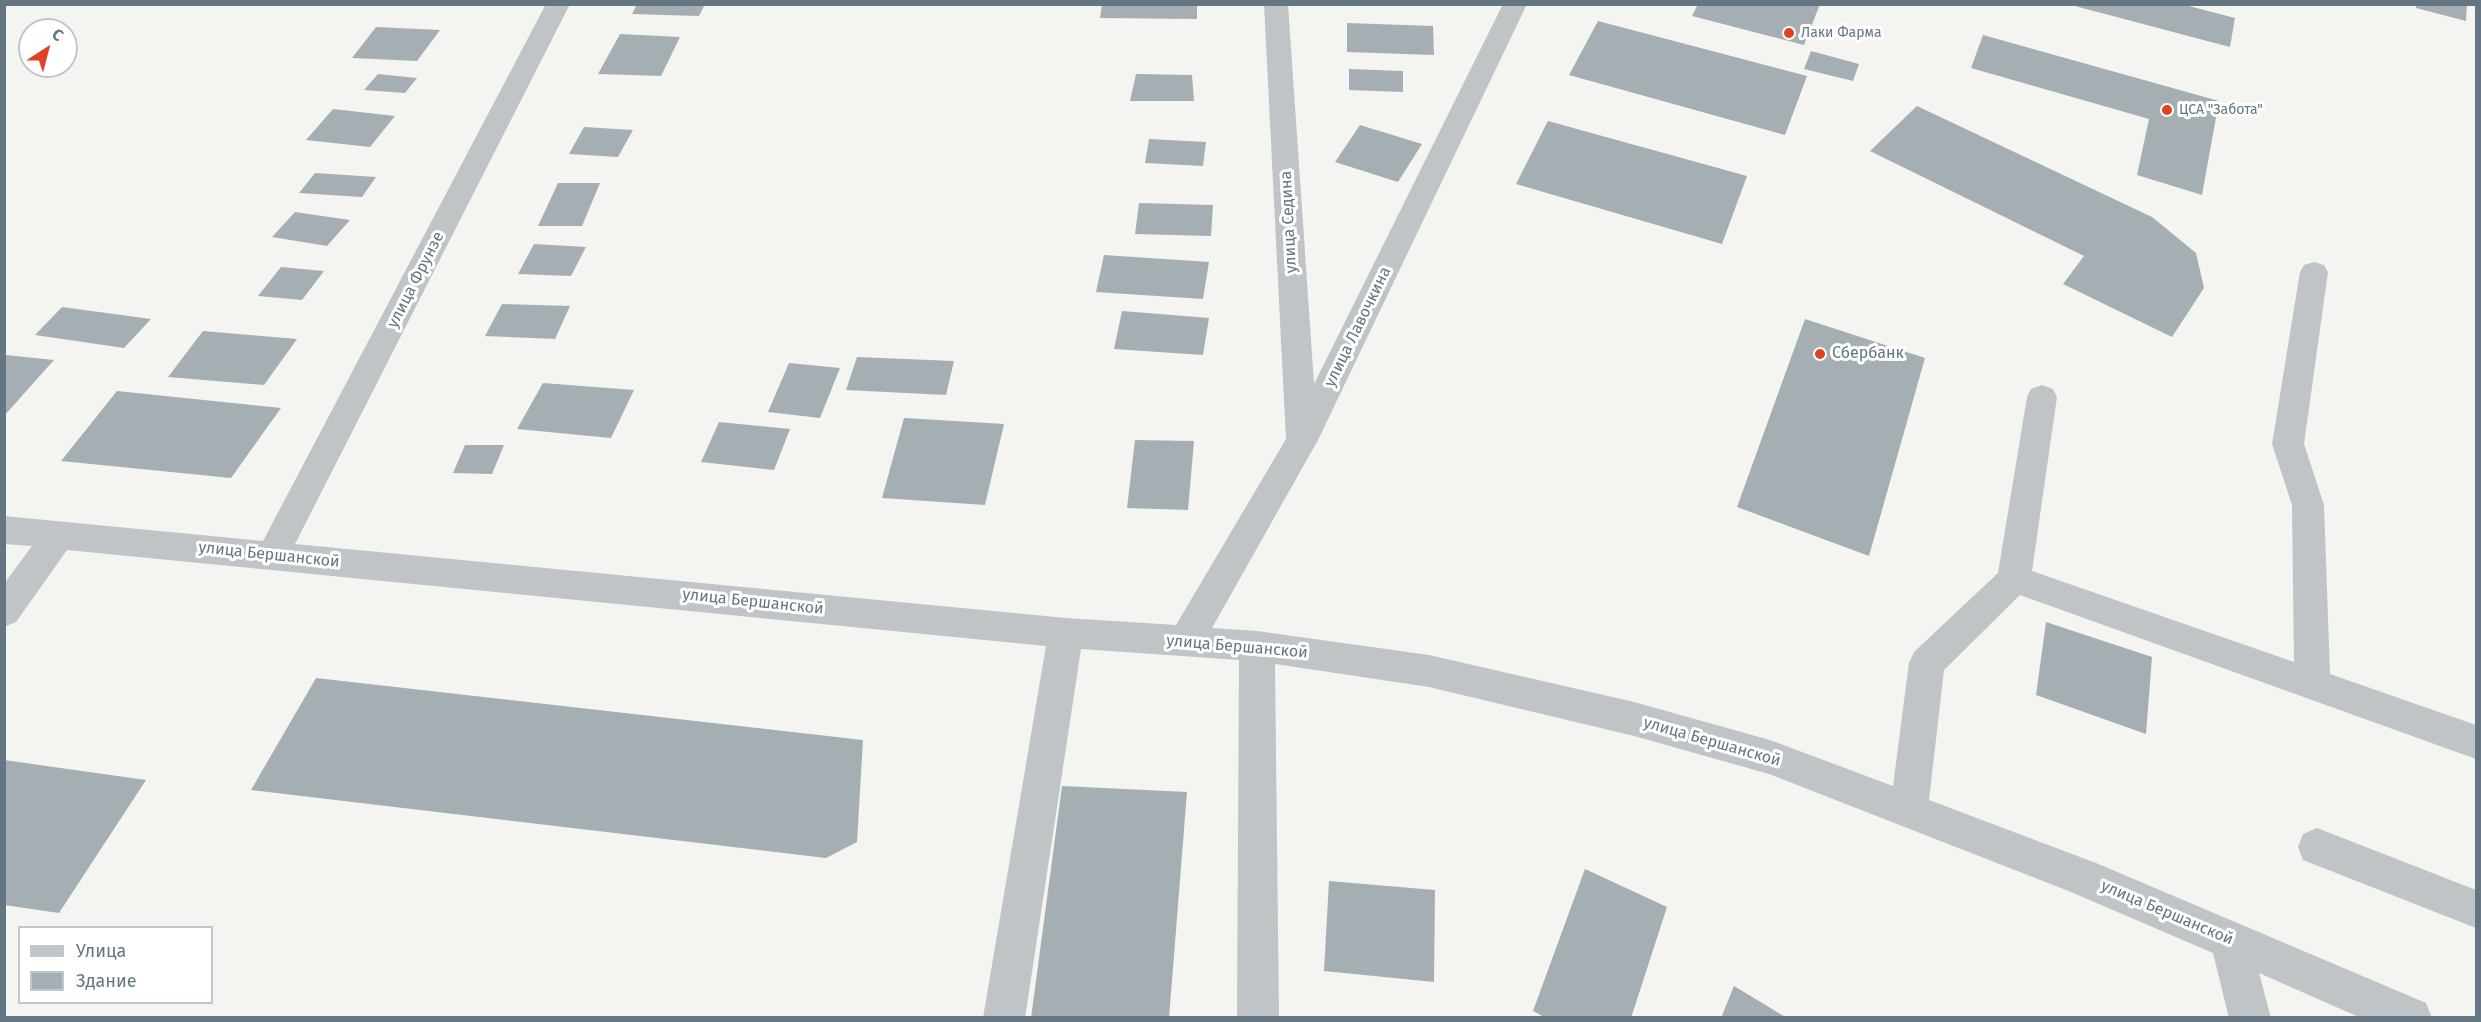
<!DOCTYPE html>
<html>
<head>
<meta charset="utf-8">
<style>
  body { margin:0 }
  #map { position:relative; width:2481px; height:1022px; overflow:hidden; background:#f4f4f0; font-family:"Fira Sans",sans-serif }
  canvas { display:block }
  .frame { position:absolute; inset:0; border:6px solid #637681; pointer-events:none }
  .legend { position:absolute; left:18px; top:926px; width:195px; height:78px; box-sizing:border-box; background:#fff; border:2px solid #c1c8cd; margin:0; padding:8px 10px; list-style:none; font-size:18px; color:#637681 }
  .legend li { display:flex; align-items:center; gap:12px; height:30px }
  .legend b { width:30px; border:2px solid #c1c8cd }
  .north { position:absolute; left:18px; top:18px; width:60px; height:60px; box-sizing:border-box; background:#fff; border:2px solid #c1c8cd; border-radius:50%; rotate:36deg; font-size:16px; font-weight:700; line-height:24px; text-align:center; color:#637681 }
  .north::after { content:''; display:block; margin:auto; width:21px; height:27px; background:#e04324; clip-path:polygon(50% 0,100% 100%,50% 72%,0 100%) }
</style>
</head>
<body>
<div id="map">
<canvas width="2481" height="1022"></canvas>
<div class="frame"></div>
<ul class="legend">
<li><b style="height:8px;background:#bfc4c6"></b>Улица</li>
<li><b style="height:16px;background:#a5afb3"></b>Здание</li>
</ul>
<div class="north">С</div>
</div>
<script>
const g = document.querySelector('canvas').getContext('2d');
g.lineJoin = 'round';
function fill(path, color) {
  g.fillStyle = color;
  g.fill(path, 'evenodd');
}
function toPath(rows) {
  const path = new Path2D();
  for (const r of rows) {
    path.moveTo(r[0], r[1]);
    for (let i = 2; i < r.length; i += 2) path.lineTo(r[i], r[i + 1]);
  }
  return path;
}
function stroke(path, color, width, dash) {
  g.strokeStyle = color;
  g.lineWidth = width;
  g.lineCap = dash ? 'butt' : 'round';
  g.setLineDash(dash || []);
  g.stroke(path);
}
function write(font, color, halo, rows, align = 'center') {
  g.font = font + ' "Fira Sans",sans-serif';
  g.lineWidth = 6;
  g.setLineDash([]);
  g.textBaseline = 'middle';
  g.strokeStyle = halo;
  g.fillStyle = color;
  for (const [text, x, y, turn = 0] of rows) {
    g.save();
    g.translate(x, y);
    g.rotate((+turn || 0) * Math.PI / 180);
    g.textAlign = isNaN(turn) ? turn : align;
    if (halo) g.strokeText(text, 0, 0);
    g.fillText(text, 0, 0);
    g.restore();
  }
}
fill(toPath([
  [637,4,705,4,699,16,632,14],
  [1102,4,1197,4,1197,19,1100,18],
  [1698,4,1820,4,1804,45,1692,16],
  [2181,4,2235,18,2230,47,2071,5],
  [2417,4,2467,4,2466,21,2416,8],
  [1598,21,1807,76,1785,135,1569,75],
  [1347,23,1433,26,1434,55,1347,52],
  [376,27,440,30,417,61,352,58],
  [620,34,680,37,661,76,598,74],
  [1983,35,2219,101,2202,195,2137,175,2149,119,1971,68],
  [1811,51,1859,64,1853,81,1804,69],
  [1349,69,1403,71,1403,92,1349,90],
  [378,74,417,78,405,93,364,90],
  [1136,74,1192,75,1194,101,1130,101],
  [1917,106,2152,217,2196,253,2204,288,2172,337,2063,284,2084,256,1870,151],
  [333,109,395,116,370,147,306,140],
  [1548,121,1747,176,1722,244,1516,184],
  [1360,125,1422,144,1398,182,1335,162],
  [584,127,633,130,618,157,569,154],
  [1149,139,1206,142,1203,166,1145,163],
  [315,173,376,177,362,197,299,193],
  [558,183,600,183,582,226,538,226],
  [1139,203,1213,205,1211,236,1135,234],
  [295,212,350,220,327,246,272,237],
  [534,244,586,247,571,276,518,274],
  [1104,255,1209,262,1203,299,1096,292],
  [281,267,324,271,302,300,258,296],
  [502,304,570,306,555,339,485,336],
  [62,307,151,319,124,348,35,335],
  [1122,311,1209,318,1203,355,1114,349],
  [1805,319,1925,358,1869,556,1737,507],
  [203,331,297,339,264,385,168,377],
  [6,355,54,360,4,416,4,357],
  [857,357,954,361,946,395,846,390],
  [789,363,840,368,820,418,768,412],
  [543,383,634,390,611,438,517,429],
  [117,391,281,408,231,478,61,461],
  [904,418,1004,424,985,505,882,498],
  [719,422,790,429,774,470,701,462],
  [1135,440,1194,441,1188,510,1127,508],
  [465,445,504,445,492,474,453,473],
  [2046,622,2152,657,2146,734,2036,695],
  [316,678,863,740,857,842,826,858,251,790],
  [4,760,146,780,59,913,4,905],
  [1062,786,1187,792,1169,1018,1031,1018],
  [1585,869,1667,907,1631,1018,1546,1018,1533,1011],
  [1329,881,1435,890,1434,982,1324,971],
  [1734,986,1787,1018,1721,1018]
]), '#a5afb3');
fill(toPath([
  [546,4,570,4,295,544,1066,618,1176,625,1286,439,1264,4,1288,4,1314,384,1503,4,1527,4,1318,440,1212,628,1257,631,1429,655,1634,702,1770,740,1893,786,1909,663,1914,652,1998,573,2027,397,2031,389,2042,385,2053,389,2057,397,2032,571,2294,662,2292,505,2272,444,2300,272,2304,265,2314,262,2324,265,2328,272,2304,444,2324,505,2330,674,2476,725,2476,759,2020,595,1944,670,1929,800,2096,863,2426,1003,2432,1018,2361,1018,2259,973,2271,1018,2229,1018,2213,953,2071,892,1769,774,1634,736,1429,687,1275,664,1279,1018,1237,1018,1239,660,1081,649,1025,1018,983,1018,1046,646,67,550,16,622,4,627,4,584,32,546,4,544,4,516,263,541,546,4],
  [2317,828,2476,890,2476,928,2303,860,2298,847,2303,834,2317,828]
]), '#bfc4c6');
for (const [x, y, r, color] of [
  [1789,33,6,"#e04324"],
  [2167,110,6,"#e04324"],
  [1820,354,6,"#e04324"]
]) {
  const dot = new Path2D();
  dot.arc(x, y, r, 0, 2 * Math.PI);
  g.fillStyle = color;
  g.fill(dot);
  stroke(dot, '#fff', 2);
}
write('14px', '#637681', '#fff', [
  ["Лаки Фарма",1801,33],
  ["ЦСА \"Забота\"",2179,110]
], 'left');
write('16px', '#637681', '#fff', [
  ["улица Седина",1289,222,-93],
  ["улица Фрунзе",416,280,-63],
  ["улица Лавочкина",1358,327,-64],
  ["улица Бершанской",269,555,6],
  ["улица Бершанской",753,602,6],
  ["улица Бершанской",1237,647,5],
  ["улица Бершанской",1712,742,16],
  ["улица Бершанской",2167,913,23]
]);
write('16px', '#637681', '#fff', [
  ["Сбербанк",1832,354]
], 'left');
</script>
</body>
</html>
